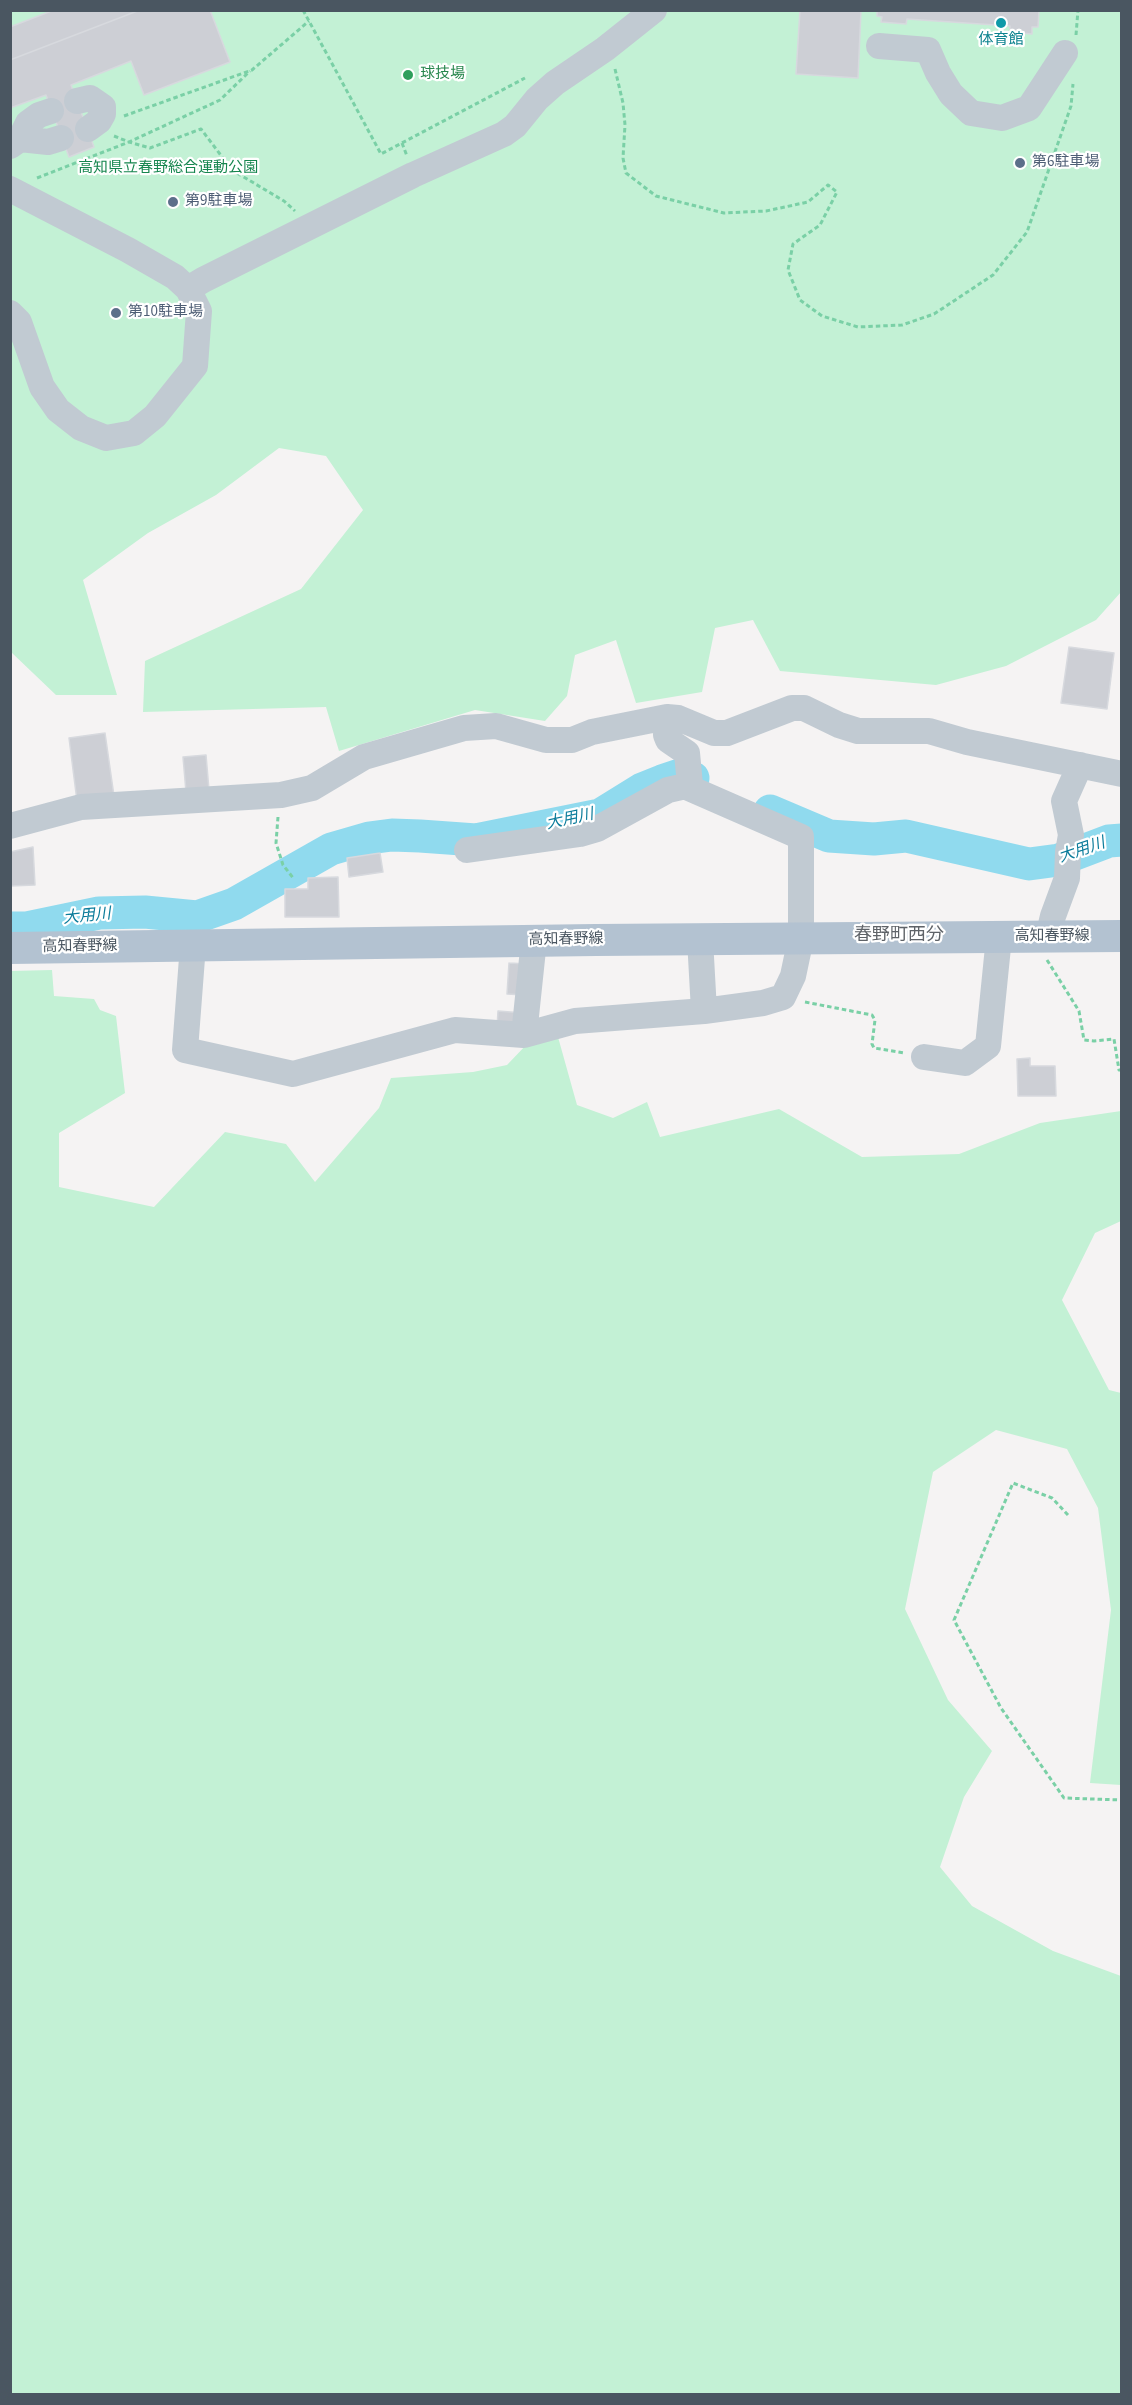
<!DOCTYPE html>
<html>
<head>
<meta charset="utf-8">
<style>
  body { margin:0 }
  #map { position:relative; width:1132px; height:2405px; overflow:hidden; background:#f5f3f3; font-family:"Source Sans 3",sans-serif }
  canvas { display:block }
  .frame { position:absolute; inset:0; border:12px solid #4a5661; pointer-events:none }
</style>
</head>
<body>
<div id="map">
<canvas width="1132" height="2405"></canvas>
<div class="frame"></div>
</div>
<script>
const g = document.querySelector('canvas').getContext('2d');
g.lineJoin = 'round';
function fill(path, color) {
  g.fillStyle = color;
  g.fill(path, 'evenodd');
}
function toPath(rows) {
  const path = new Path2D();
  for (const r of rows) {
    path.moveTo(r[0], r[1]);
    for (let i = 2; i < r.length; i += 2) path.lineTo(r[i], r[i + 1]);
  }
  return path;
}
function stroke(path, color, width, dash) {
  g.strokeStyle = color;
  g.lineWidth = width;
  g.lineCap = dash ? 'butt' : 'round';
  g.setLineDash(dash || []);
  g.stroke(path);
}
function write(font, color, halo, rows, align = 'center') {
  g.font = font + ' "Source Sans 3","Noto Sans JP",sans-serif';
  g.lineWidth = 4.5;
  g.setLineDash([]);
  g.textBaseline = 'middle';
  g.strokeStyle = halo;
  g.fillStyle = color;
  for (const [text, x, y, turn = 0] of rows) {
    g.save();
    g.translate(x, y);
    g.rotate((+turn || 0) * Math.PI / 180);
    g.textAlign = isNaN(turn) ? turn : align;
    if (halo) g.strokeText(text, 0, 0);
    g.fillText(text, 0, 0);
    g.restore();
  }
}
fill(toPath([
  [10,11,1121,11,1121,592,1096,620,1006,666,936,685,780,671,753,620,715,628,702,692,636,703,616,640,575,655,567,696,545,721,475,710,339,751,326,707,143,712,145,661,301,589,363,510,326,456,279,448,216,495,148,533,83,580,117,695,56,695,11,652],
  [52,970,54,996,94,999,100,1010,116,1016,125,1093,59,1133,59,1187,154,1207,225,1132,286,1144,315,1182,379,1108,391,1078,473,1072,507,1065,528,1043,558,1037,577,1105,613,1118,647,1102,660,1137,779,1109,862,1157,959,1154,1040,1123,1121,1111,1121,1221,1095,1233,1062,1300,1109,1390,1121,1393,1121,1785,1090,1783,1111,1610,1098,1508,1067,1449,996,1430,933,1472,905,1609,948,1700,992,1751,964,1797,940,1867,972,1906,1053,1951,1121,1976,1121,2394,11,2394,10,971]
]), '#c3f1d5');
stroke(toPath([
  [770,811,829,836,874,839,906,836,1029,864,1059,860,1109,841,1122,840],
  [10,928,27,928,99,913,145,912,197,917,234,904,331,849,369,838,392,835,420,836,476,840,600,815,642,789,662,781,680,775,693,778]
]), '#90daee', 33);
const building = toPath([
  [54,10,140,10,10,60,10,27,54,10],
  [140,10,210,10,230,62,144,95,131,61,71,85,94,147,69,157,46,95,10,108,10,60,140,10],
  [800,10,861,10,858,78,796,74,800,10],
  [877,10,1039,10,1038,27,1032,27,1032,34,1010,32,1010,26,907,19,906,24,881,22,882,17,877,16,877,10],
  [1069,647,1114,653,1107,709,1061,703,1069,647],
  [105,733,114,796,77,801,69,738,105,733],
  [206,755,209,790,186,792,183,757,206,755],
  [33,847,35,885,10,886,10,852,33,847],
  [380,853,383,872,349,877,347,858,380,853],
  [338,877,339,917,285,917,285,889,308,889,308,878,338,877],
  [509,963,527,964,524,995,507,994,509,963],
  [498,1011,523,1013,521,1030,497,1028,498,1011],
  [1030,1058,1030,1066,1055,1066,1056,1096,1018,1096,1017,1059,1030,1058]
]);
fill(building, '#cdcfd5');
stroke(building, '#d7d9de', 1.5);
stroke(toPath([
  [303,10,381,154,525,78],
  [1076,35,1078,10],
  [615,69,623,103,625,125,623,158,626,173,656,196,724,213,766,211,808,202,828,185,837,192,820,225,793,244,788,270,800,300,822,316,858,327,902,325,934,314,993,275,1027,232,1071,106,1073,84],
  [124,116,252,70,309,21],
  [114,136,129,142,220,100,250,71],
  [402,143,407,156],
  [37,178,129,142,150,148,201,129,232,170,284,201,295,211],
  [278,817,276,843,283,865,294,879],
  [1047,960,1079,1011,1084,1040,1094,1041,1114,1039,1119,1070,1122,1070],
  [805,1002,872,1015,875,1020,872,1044,874,1048,905,1053],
  [1068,1515,1052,1498,1013,1483,954,1620,1001,1708,1064,1798,1122,1800]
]), '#7ad0a6', 3, [4.5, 3]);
stroke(toPath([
  [879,46,928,50,938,73,951,94,971,113,1002,118,1029,108,1065,53],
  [77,101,90,98,103,107,103,114,99,121,88,129],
  [20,139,28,123,39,115,51,111],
  [10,146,20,139,48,142,61,138],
  [10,189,128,250,175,277,188,289,199,311,195,366,155,416,134,433,106,438,81,428,58,410,42,387,19,322,10,313],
  [188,289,203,280,413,175,504,134,515,126,537,99,555,83,605,49,654,10],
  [667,717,666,735,668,740,687,753,690,785],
  [10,826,81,807,281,795,312,788,364,757,464,728,496,726,546,740,572,740,592,732,667,717,678,718,714,733,727,733,792,708,804,708,839,725,858,731,929,731,967,742,1122,774],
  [467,850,580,834,597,829,668,790,690,785,689,788,801,837,801,938,793,976,783,997,763,1003,704,1011],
  [1048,937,1053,916,1067,878,1068,852,1071,835,1064,801,1080,765],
  [193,945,185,1050,293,1074,455,1030,524,1035,534,940],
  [524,1035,575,1021,704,1011,700,939],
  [924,1057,965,1063,988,1046,999,937]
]), '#c1cad2', 26);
stroke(toPath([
  [10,948,596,940,1122,936]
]), '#b3c2d1', 32);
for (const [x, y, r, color] of [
  [1001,23,6,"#0f9aa8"],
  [408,75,6,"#2e9e5b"],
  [1020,163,6,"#5c6f8a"],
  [173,202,6,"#5c6f8a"],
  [116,313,6,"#5c6f8a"]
]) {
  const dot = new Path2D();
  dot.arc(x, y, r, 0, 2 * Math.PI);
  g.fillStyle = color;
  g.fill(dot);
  stroke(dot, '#fff', 2);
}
write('15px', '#0d838f', '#fff', [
  ["体育館",1001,41]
]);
write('15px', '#27864d', '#fff', [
  ["球技場",420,75]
], 'left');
write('15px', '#4e5e75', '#fff', [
  ["第6駐車場",1032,163],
  ["第9駐車場",185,202],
  ["第10駐車場",128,313]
], 'left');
write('15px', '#17864f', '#fff', [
  ["高知県立春野総合運動公園",168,169]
]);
write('15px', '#4a5661', '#fff', [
  ["高知春野線",1052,937],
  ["高知春野線",566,940,-1],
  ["高知春野線",80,947,-1]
]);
write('italic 16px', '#0c7c9b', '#fff', [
  ["大用川",570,820,-12],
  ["大用川",1082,851,-19],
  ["大用川",87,917,-6]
]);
write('18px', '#5f6368', '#fff', [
  ["春野町西分",899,936]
]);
</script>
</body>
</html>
